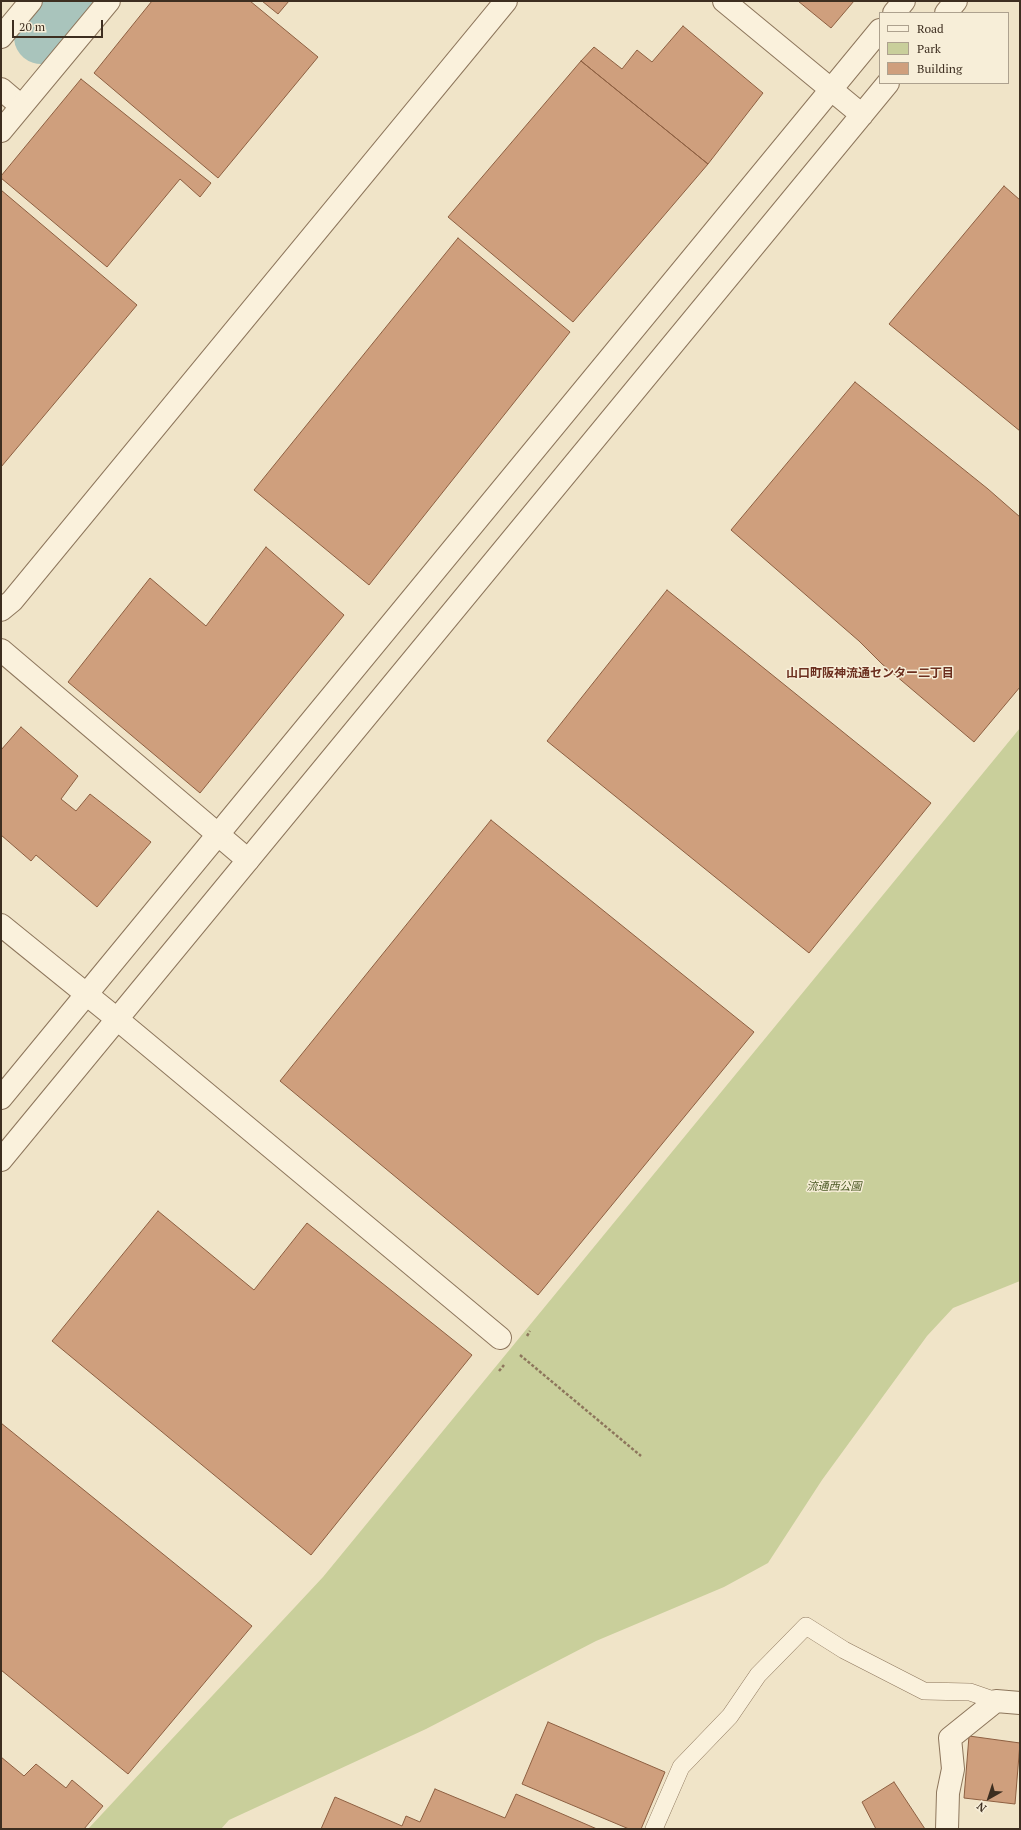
<!DOCTYPE html>
<html>
<head>
<meta charset="utf-8">
<style>
  body { margin:0 }
  #map { position:relative; width:1021px; height:1830px; overflow:hidden; background:#f0e4c8; font-family:"PT Serif",serif }
  canvas { display:block }
  .frame { position:absolute; inset:0; border:2px solid #3d2e20; pointer-events:none }
  .legend { position:absolute; left:879px; top:12px; width:130px; height:72px; box-sizing:border-box; background:#f7eed8; border:1px solid #ada18e; margin:0; padding:5px 7px; list-style:none; font-size:12px; color:#3d2e20 }
  .legend li { display:flex; align-items:center; gap:8px; height:20px }
  .legend b { width:20px; border:1px solid #ada18e }
  .north { position:absolute; left:969px; top:1778px; width:40px; height:40px; -webkit-text-stroke:3px #f7eed8; paint-order:stroke; rotate:219deg; font-size:11px; font-weight:700; line-height:16px; text-align:center; color:#3d2e20 }
  .north::after { content:''; display:block; margin:auto; width:14px; height:18px; background:#3d2e20; clip-path:polygon(50% 0,100% 100%,50% 72%,0 100%) }
  .scale { position:absolute; left:12px; top:20px; width:91px; height:18px; box-sizing:border-box; border:2px solid #3d2e20; border-top:0; padding-left:5px; font-size:12px; line-height:14px; white-space:nowrap; color:#3d2e20; -webkit-text-stroke:3px #f7eed8; paint-order:stroke }
</style>
</head>
<body>
<div id="map">
<canvas width="1021" height="1830"></canvas>
<div class="frame"></div>
<ul class="legend">
<li><b style="height:5px;background:#faf1dc"></b>Road</li>
<li><b style="height:11px;background:#c9cf9b"></b>Park</li>
<li><b style="height:11px;background:#cf9f7d"></b>Building</li>
</ul>
<div class="north">N</div>
<div class="scale">20 m</div>
</div>
<script>
const g = document.querySelector('canvas').getContext('2d');
g.lineJoin = 'round';
function fill(path, color) {
  g.fillStyle = color;
  g.fill(path, 'evenodd');
}
function toPath(rows) {
  const path = new Path2D();
  for (const r of rows) {
    path.moveTo(r[0], r[1]);
    for (let i = 2; i < r.length; i += 2) path.lineTo(r[i], r[i + 1]);
  }
  return path;
}
function stroke(path, color, width, dash) {
  g.strokeStyle = color;
  g.lineWidth = width;
  g.lineCap = dash ? 'butt' : 'round';
  g.setLineDash(dash || []);
  g.stroke(path);
}
function write(font, color, halo, rows, align = 'center') {
  g.font = font + ' "PT Serif","Noto Sans JP",serif';
  g.lineWidth = 3;
  g.setLineDash([]);
  g.textBaseline = 'middle';
  g.strokeStyle = halo;
  g.fillStyle = color;
  for (const [text, x, y, turn = 0] of rows) {
    g.save();
    g.translate(x, y);
    g.rotate((+turn || 0) * Math.PI / 180);
    g.textAlign = isNaN(turn) ? turn : align;
    if (halo) g.strokeText(text, 0, 0);
    g.fillText(text, 0, 0);
    g.restore();
  }
}
fill(toPath([
  [1020,728,1020,1281,953,1308,927,1336,822,1480,768,1563,724,1587,596,1641,426,1729,229,1820,221,1829,88,1829,323,1577]
]), '#c9cf9b');
stroke(toPath([
  [41,37,71,1]
]), '#a9c4bc', 54);
const building = toPath([
  [152,1,250,1,318,57,218,178,94,73,152,1],
  [262,1,289,1,278,14,262,1],
  [798,1,854,1,831,28,798,1],
  [683,26,763,93,708,164,581,61,594,47,622,69,637,50,652,62,683,26],
  [581,61,708,164,573,322,448,217,581,61],
  [81,79,211,183,200,197,180,179,107,267,1,178,1,176,81,79],
  [1004,186,1020,200,1020,431,889,324,1004,186],
  [1,190,137,305,1,467,1,190],
  [458,238,570,332,369,585,254,490,458,238],
  [855,382,988,489,1020,517,1020,687,974,742,882,664,859,641,731,530,855,382],
  [266,547,344,615,200,793,68,682,150,578,206,626,266,547],
  [667,590,931,803,809,953,547,741,667,590],
  [21,727,78,776,61,799,76,811,90,794,151,842,97,907,36,855,31,861,1,835,1,750,21,727],
  [491,820,754,1032,538,1295,280,1081,491,820],
  [158,1211,254,1290,307,1223,472,1355,311,1555,52,1341,158,1211],
  [1,1423,252,1626,128,1774,1,1670,1,1423],
  [548,1722,665,1772,641,1829,629,1829,522,1784,548,1722],
  [969,1736,1020,1743,1015,1804,964,1798,969,1736],
  [1,1757,24,1776,36,1764,66,1788,72,1780,103,1806,84,1829,1,1829,1,1757],
  [894,1782,925,1829,876,1829,862,1802,894,1782],
  [435,1789,505,1818,516,1794,597,1829,321,1829,335,1797,402,1826,406,1816,420,1822,435,1789]
]);
fill(building, '#cf9f7d');
stroke(building, '#8d5f41', 1);
const service = toPath([
  [654,1829,681,1767,730,1716,758,1675,806,1626,844,1650,924,1691,970,1692,996,1701]
]);
const minor = toPath([
  [1,89,21,106],
  [1,610,12,601,506,1],
  [1,650,248,860],
  [947,1829,948,1793,953,1769,950,1738,996,1701,1020,1703]
]);
const tertiary = toPath([
  [724,1,862,115],
  [894,13,904,1],
  [946,13,956,1],
  [1,37,31,1],
  [1,131,109,1],
  [1,925,117,1019,500,1338],
  [1,1098,880,30],
  [1,1160,888,83]
]);
stroke(service, '#8d765c', 18);
stroke(minor, '#8d765c', 24);
stroke(tertiary, '#8d765c', 24);
stroke(toPath([
  [527,1336,530,1331],
  [520,1355,641,1456],
  [499,1371,504,1365]
]), '#8d765c', 2.5, [3, 2]);
stroke(service, '#faf1dc', 17);
stroke(minor, '#faf1dc', 22);
stroke(tertiary, '#faf1dc', 22);
write('italic 11px', '#4d5a26', '#f7eed8', [
  ["流通西公園",834,1187]
]);
write('bold 12px', '#6b2e1e', '#f7eed8', [
  ["山口町阪神流通センター二丁目",870,674]
]);
</script>
</body>
</html>
